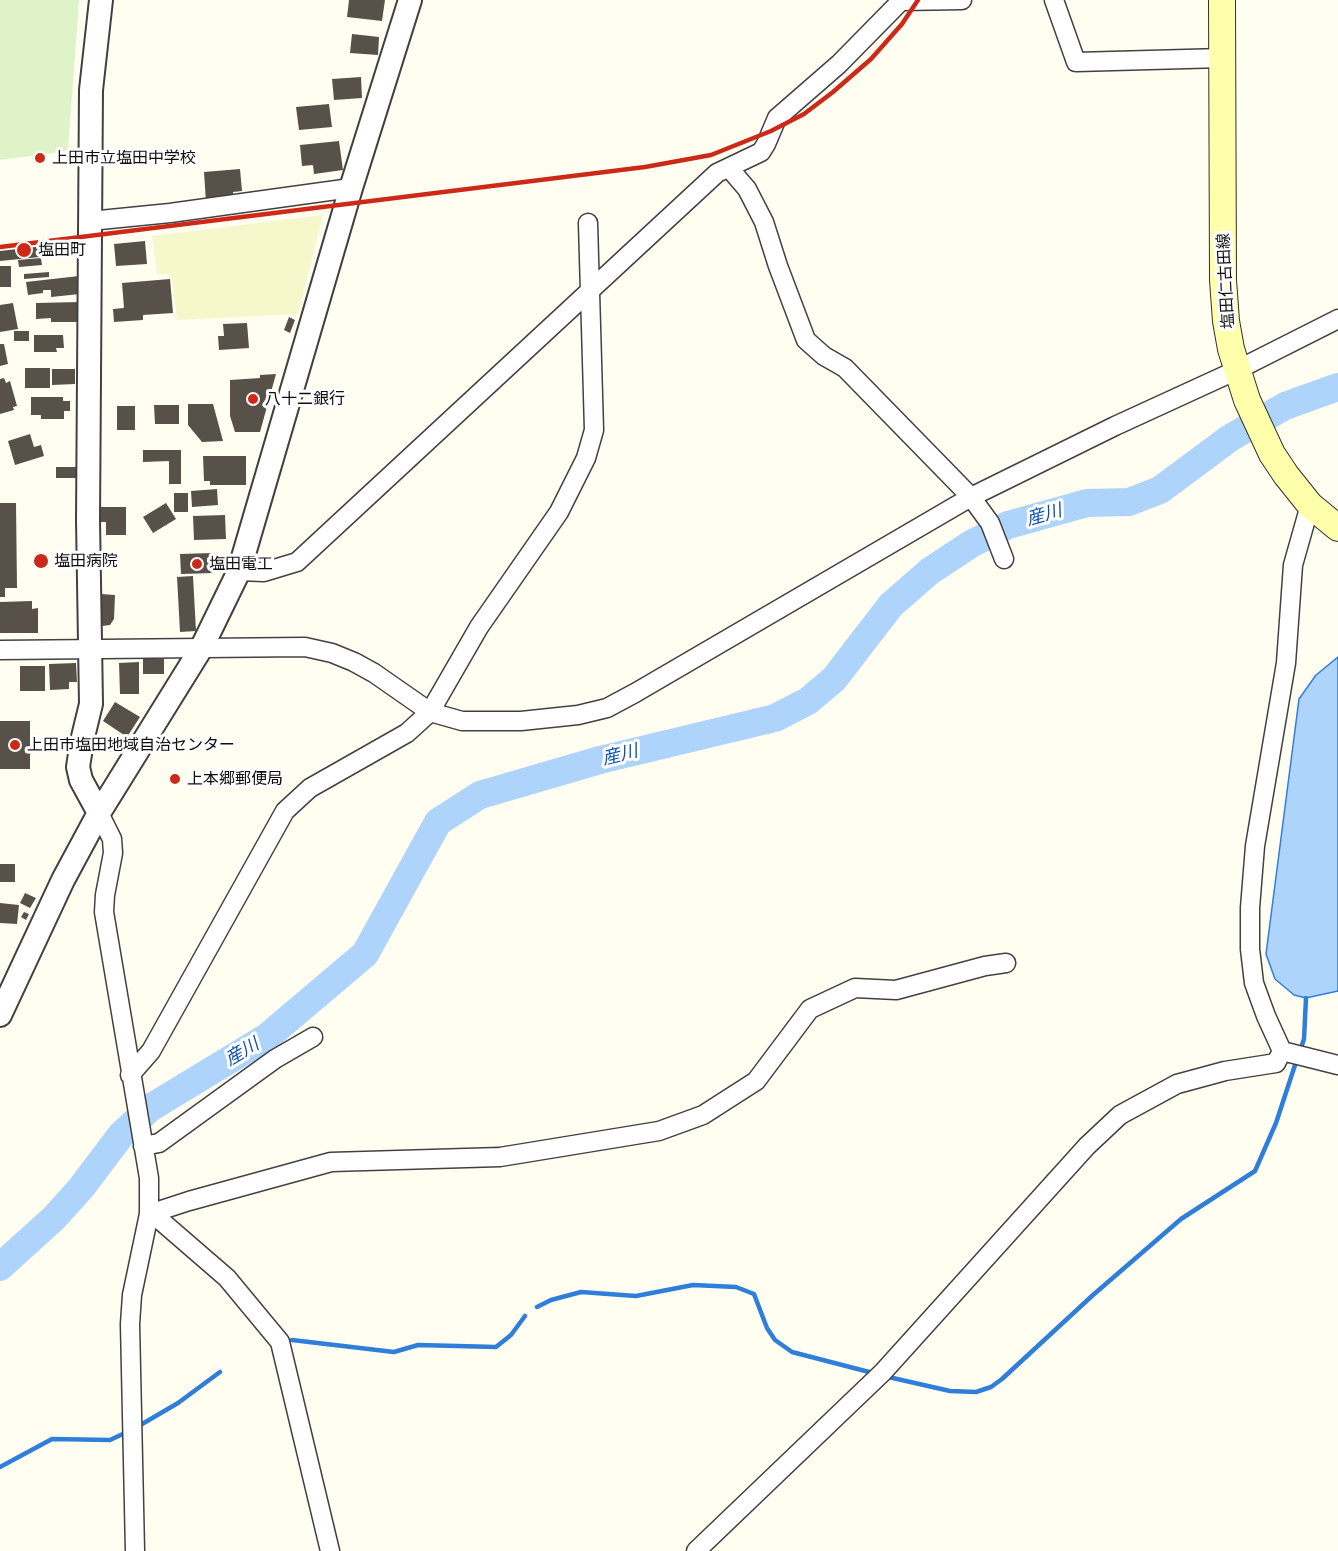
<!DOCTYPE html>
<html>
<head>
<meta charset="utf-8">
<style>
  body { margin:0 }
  canvas { display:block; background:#fffef0 }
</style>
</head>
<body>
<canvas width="1338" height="1551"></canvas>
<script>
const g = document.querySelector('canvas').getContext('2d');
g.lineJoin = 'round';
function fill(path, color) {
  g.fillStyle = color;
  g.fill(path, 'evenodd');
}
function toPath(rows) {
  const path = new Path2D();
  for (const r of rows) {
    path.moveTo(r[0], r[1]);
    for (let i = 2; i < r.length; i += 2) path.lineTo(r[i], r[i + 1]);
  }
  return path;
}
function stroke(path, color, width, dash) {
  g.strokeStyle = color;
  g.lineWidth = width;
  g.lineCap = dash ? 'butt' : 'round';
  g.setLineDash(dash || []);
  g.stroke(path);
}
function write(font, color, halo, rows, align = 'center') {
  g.font = font + ' "Crimson Pro","Noto Sans JP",serif';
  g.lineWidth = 6;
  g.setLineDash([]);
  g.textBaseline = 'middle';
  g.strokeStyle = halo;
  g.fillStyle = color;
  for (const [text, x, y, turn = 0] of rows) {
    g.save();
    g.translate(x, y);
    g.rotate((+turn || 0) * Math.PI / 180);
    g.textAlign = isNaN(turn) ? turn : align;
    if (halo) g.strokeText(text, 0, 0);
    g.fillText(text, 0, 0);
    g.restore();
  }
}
fill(toPath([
  [323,215,298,314,177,320,171,274,157,274,152,236]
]), '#f6f8cc');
fill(toPath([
  [0,0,79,0,68,151,0,160]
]), '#def4c8');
const water = toPath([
  [1338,657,1338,991,1306,998,1294,995,1275,979,1266,954,1299,699,1316,675,1338,657]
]);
fill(water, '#afd4fc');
stroke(water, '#2f7eda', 1.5);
stroke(toPath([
  [1300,1051,1304,1039,1306,998],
  [537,1307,551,1300,581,1292,636,1296,693,1285,736,1287,754,1294,767,1328,775,1340,792,1352,873,1373],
  [292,1340,394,1352,418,1345,496,1347,511,1335,525,1316],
  [884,1376,950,1391,976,1392,991,1387,1002,1379,1093,1295,1181,1219,1255,1171,1276,1123,1297,1059],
  [137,1427,178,1403,220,1372],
  [0,1467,52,1439,110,1440,127,1432]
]), '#2f7eda', 4.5);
stroke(toPath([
  [0,1267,54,1218,81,1188,121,1135,150,1108,267,1037,365,954,438,822,480,795,600,760,775,718,808,701,834,679,891,605,930,571,971,544,1008,525,1087,503,1129,502,1160,490,1230,438,1285,406,1338,387]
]), '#afd4fc', 28);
fill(toPath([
  [349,0,385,0,382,21,347,17],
  [352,34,379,37,378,55,350,53],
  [361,77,362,98,334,100,332,79],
  [329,104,332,127,299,130,296,107],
  [339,141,343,170,314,174,313,165,302,166,300,145],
  [240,169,242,191,233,192,234,200,206,202,204,172],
  [145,241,147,264,116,266,114,244],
  [62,244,62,248,39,251,40,257,0,261,0,251],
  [41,258,42,265,19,267,18,260],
  [0,266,11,266,11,287,0,287],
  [49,272,49,277,24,279,24,274],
  [79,276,80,294,51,297,51,290,43,290,43,293,28,295,26,282],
  [170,279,173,313,143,315,143,320,114,322,113,309,124,308,122,283],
  [80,302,80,322,51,322,51,318,36,319,36,303],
  [13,303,18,329,0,332,0,305],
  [289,317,295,320,290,333,284,330],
  [247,323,249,348,219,350,218,336,224,336,223,324],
  [14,331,29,331,29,341,14,341],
  [34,335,63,335,64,348,56,348,57,352,34,352],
  [0,344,4,344,8,364,0,366],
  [25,368,50,368,50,388,25,388],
  [52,369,75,369,75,384,52,385],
  [276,374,260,432,235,432,230,416,230,380,260,378,260,375],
  [4,378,6,383,10,381,17,406,13,407,14,410,0,414,0,379],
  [31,397,63,397,63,401,70,401,70,411,64,411,64,419,41,419,41,415,31,415],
  [188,404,213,404,223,441,202,442,188,425],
  [154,405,179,405,179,424,155,424],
  [117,406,135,406,135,430,117,430],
  [30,434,34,447,41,445,44,456,15,465,8,441],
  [143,450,181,450,181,484,169,484,169,461,143,462],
  [203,456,246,456,246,485,210,485,210,481,204,481],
  [56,467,76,467,76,478,56,478],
  [217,489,218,505,192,507,191,491],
  [174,493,188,493,188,512,174,512],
  [0,503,16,503,17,588,5,588,5,597,0,597],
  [166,503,176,519,153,533,143,517],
  [100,507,126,507,126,535,106,535,106,522,100,522],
  [225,515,226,539,194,540,193,516],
  [212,553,213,573,181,574,180,554],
  [193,576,196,631,180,632,177,577],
  [101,594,115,595,114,619,110,625,102,626],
  [32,601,32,609,38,608,38,633,0,633,0,602],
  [143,659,164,659,164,674,143,674],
  [139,662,139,694,120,694,119,663],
  [76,663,77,682,69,682,69,689,50,690,49,664],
  [20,666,45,666,45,691,20,691],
  [115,702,140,717,127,737,103,721],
  [0,721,30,721,30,769,0,769],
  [113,738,114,751,102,752,101,739],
  [0,864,15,864,15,882,0,882],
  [25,893,36,898,30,908,20,903],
  [0,903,19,905,17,924,0,923],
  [24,912,29,914,26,920,21,917]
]), '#585149');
const minor = toPath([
  [1054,0,1076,62,1223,58],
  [901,1,962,0],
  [729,168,747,189,764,222,778,266,806,340,824,356,845,368,971,497,990,523,1004,559],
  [90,221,170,213,351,188],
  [1310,505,1293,565,1286,663,1255,846,1250,908,1250,949,1254,983,1266,1016,1282,1051,1338,1065],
  [239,571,264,572,297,562,717,173,761,152,766,144,777,118,839,64,902,0],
  [0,650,305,647,332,653,354,662,374,673,430,712,462,721,521,721,578,715,607,708,635,693,971,497,1115,426,1237,370,1338,319],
  [99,813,112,839,113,853,105,895,104,912,149,1178,149,1214,132,1295,130,1324,135,1551],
  [130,1075,151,1051,285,811,310,788,407,733,430,712,479,627,559,512,586,458,594,430,588,223],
  [143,1146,159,1143,275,1059,313,1037],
  [149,1214,189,1201,331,1162,500,1157,659,1131,703,1115,756,1081,810,1009,855,988,896,990,985,966,1006,963],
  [153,1214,227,1278,280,1342,330,1551],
  [696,1551,883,1372,1087,1146,1120,1115,1177,1084,1225,1071,1276,1063,1282,1051]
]);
const tertiary = toPath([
  [99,813,81,780,78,767,82,741,91,704,88,520,91,90,101,0],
  [0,1015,63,880,99,813,202,647,239,571,351,188,410,0]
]);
const secondary = toPath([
  [1222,0,1223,280,1226,321,1231,349,1247,400,1272,454,1286,475,1310,505,1338,528]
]);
stroke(minor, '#414141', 21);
stroke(tertiary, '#414141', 26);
stroke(secondary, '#303030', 28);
stroke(minor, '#fff', 18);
stroke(tertiary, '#fff', 22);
stroke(secondary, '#fdffab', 26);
stroke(toPath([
  [0,247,645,167,711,155,771,131,804,114,833,92,871,59,902,24,918,0]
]), '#cc2919', 4.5);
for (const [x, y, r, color] of [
  [40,158,6,"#cc2919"],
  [24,250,8,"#cc2919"],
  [253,399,6,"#cc2919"],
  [41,561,8,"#cc2919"],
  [197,564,6,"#cc2919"],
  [15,745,6,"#cc2919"],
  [175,779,6,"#cc2919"]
]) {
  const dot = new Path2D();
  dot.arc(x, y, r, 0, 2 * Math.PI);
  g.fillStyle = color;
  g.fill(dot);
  stroke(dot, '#fff', 2);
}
write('16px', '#0e0e0e', '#fff', [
  ["上田市立塩田中学校",52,158],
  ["塩田町",38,250],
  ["八十二銀行",265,399],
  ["塩田病院",54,561],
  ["塩田電工",209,564],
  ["上田市塩田地域自治センター",27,745],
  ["上本郷郵便局",187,779]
], 'left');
write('16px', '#0e0e0e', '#fff', [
  ["塩田仁古田線",1226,281,-93]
]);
write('italic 18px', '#0b4fac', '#fff', [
  ["産川",1044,515,-16],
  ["産川",620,755,-14],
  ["産川",242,1052,-31]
]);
</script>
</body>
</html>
